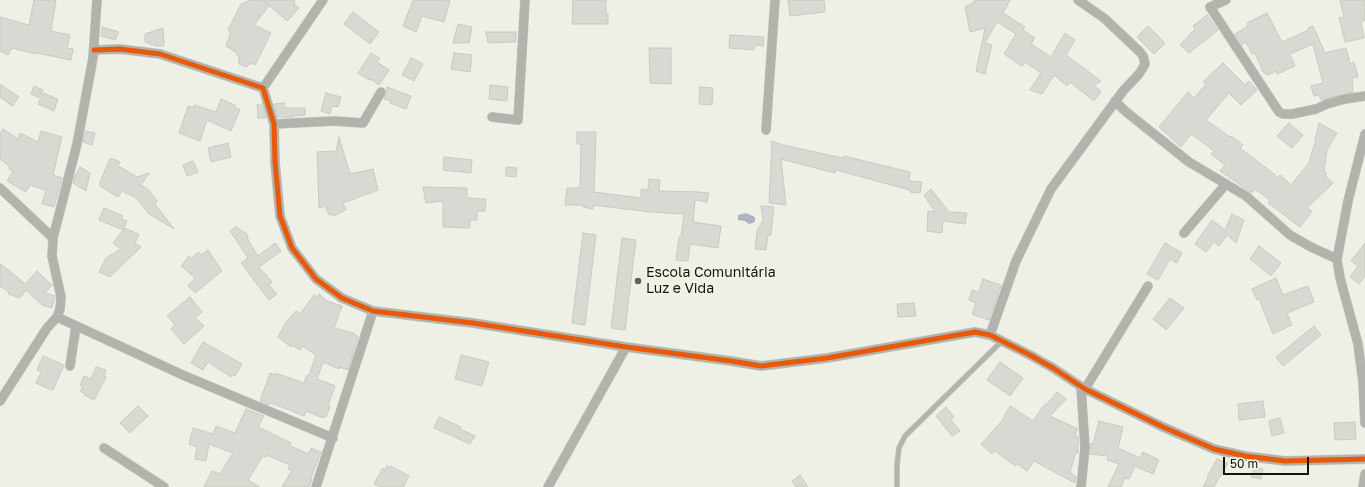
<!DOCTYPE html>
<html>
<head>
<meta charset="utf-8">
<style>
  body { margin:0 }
  #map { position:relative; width:1365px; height:487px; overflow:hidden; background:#eef0e6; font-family:"Golos Text",sans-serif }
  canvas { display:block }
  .scale { position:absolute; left:1223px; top:457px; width:86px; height:18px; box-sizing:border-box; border:2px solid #14150f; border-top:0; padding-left:5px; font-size:12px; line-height:14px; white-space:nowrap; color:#14150f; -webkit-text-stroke:3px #f1f4e2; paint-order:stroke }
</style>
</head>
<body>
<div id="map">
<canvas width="1365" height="487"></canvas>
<div class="scale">50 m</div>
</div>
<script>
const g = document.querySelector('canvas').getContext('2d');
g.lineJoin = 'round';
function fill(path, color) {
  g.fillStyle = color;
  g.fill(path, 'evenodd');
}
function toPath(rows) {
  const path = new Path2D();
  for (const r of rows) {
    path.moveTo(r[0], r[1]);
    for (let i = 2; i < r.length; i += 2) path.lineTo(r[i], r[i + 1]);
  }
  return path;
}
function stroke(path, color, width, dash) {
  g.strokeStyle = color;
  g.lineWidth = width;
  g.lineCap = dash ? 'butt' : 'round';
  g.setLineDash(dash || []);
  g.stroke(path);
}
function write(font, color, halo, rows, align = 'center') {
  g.font = font + ' "Golos Text",sans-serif';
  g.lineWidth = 3;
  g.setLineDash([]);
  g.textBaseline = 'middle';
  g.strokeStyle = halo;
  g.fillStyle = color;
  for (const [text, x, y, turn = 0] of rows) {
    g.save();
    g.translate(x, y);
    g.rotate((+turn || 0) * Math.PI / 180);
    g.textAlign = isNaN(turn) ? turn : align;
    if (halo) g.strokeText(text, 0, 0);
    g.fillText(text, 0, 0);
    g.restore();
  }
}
fill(toPath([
  [746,213,755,217,755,221,753,223,749,224,745,221,738,220,738,215]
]), '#adb2c5');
const building = toPath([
  [34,0,56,0,51,31,70,35,67,48,73,49,71,60,37,53,36,54,12,48,8,55,0,51,0,17,29,25,34,0],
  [249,0,262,0,269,6,254,25,271,33,255,65,251,63,246,67,239,64,239,56,236,54,237,53,226,46,230,35,229,35,231,32,228,30,241,4,247,2,249,0],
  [263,0,295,0,294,4,299,8,287,21,263,0],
  [413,0,450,0,444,22,422,16,416,32,403,26,413,0],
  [573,0,606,0,606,14,608,14,608,24,572,24,573,0],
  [788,0,824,0,825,12,790,16,788,0],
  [975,0,1010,0,1003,13,1025,27,1023,30,1035,38,1031,44,1051,57,1065,33,1075,40,1066,55,1101,81,1094,86,1101,91,1094,101,1070,82,1067,86,1054,75,1042,94,1030,90,1041,73,1025,62,1022,66,1004,54,1016,34,997,22,985,43,992,45,985,74,976,71,985,28,970,32,965,7,973,3,975,0],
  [1340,0,1365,0,1365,20,1361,21,1364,38,1345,42,1339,18,1344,17,1340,0],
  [353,12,379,32,370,44,344,24,353,12],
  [1267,13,1282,42,1309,30,1308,28,1313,26,1325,53,1346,48,1350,64,1354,62,1358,77,1352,78,1353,92,1321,100,1319,95,1314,96,1311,86,1323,83,1313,44,1290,54,1295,66,1277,74,1276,71,1268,75,1263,72,1255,53,1252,54,1246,42,1242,45,1235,34,1248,26,1247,23,1267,13],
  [1207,15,1218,30,1189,53,1180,45,1195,29,1193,26,1207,15],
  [458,24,472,27,469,43,453,43,458,24],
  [1148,26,1165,43,1154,54,1137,37,1148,26],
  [102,27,119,32,115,40,101,36,102,27],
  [163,28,164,46,156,46,145,42,145,34,163,28],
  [486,32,516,32,516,42,488,43,486,32],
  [730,35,764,37,763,46,755,45,754,50,729,48,730,35],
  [649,48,671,48,671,84,650,83,649,48],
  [371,53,380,59,377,62,389,70,379,85,370,79,369,80,358,73,371,53],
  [454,53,472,55,470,72,451,69,454,53],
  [411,58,423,64,414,81,402,75,411,58],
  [1223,63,1245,85,1249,81,1257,90,1241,105,1229,93,1206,120,1230,137,1231,136,1243,145,1240,148,1278,177,1280,175,1291,185,1309,163,1314,145,1315,146,1315,140,1319,123,1337,133,1327,150,1324,171,1327,174,1325,176,1333,183,1307,208,1312,211,1300,227,1268,203,1270,200,1255,189,1252,193,1220,171,1225,165,1211,154,1214,151,1191,134,1181,147,1159,127,1188,92,1194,98,1206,84,1203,82,1223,63],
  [0,84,19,97,12,106,0,97,0,84],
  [490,85,508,87,507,101,489,99,490,85],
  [34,86,43,90,39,98,31,94,34,86],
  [387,87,411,96,406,109,390,103,391,101,384,99,387,92,387,87],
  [700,87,713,88,712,105,699,104,700,87],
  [43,93,58,99,54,111,38,104,43,93],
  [326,93,341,97,338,107,332,106,330,114,321,111,326,93],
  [221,99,235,105,234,107,240,110,231,131,207,120,200,141,179,133,188,106,194,108,194,105,216,112,221,99],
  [284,103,284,108,305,108,305,115,293,116,293,117,278,117,274,104,284,103],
  [257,105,262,105,266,118,258,118,257,105],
  [1289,123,1303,135,1292,148,1277,136,1289,123],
  [3,129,18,139,20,133,38,142,41,131,62,137,53,175,62,178,54,207,42,204,46,190,30,185,26,192,7,181,13,171,9,169,10,167,0,159,0,134,3,129],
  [86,131,95,133,92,145,83,142,86,131],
  [577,132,596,132,594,192,641,198,641,189,648,190,649,179,660,180,659,191,699,192,709,193,707,202,695,200,693,222,721,226,718,248,690,244,688,261,676,260,679,237,681,237,684,214,651,212,593,205,593,209,583,207,583,205,565,205,567,188,580,188,581,144,577,144,577,132],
  [339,137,350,174,373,169,378,190,343,203,346,210,333,216,332,214,329,215,325,206,319,208,317,152,336,151,339,137],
  [772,141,783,145,843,158,844,156,910,172,909,181,922,182,920,193,910,192,910,190,836,170,835,173,781,159,786,205,769,203,772,141],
  [228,143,231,157,211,162,208,148,228,143],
  [444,157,472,160,471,173,443,170,444,157],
  [110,159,114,159,120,162,118,166,137,177,149,173,141,185,149,190,157,201,155,204,174,229,149,214,136,198,122,191,118,197,100,186,100,182,110,159],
  [193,161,198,172,187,176,183,165,193,161],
  [80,167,90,173,86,191,73,183,75,176,80,167],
  [506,167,517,168,516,177,506,176,506,167],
  [423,187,467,188,467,198,486,199,485,211,477,211,477,220,470,220,470,228,443,227,443,201,426,203,423,187],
  [931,189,949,212,967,213,965,224,943,221,942,233,927,231,928,211,935,212,924,195,931,189],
  [761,206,774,207,771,235,768,235,766,250,755,249,757,231,763,220,761,206],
  [104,208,123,216,121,219,127,221,123,230,124,228,139,234,135,243,141,247,110,277,99,272,106,258,121,249,113,243,123,230,99,220,104,208],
  [1232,214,1244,220,1236,243,1227,235,1219,246,1214,242,1206,252,1195,244,1212,220,1225,230,1232,214],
  [236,227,247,234,248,238,248,240,258,256,275,243,281,251,259,267,272,282,269,285,277,294,269,300,241,263,248,258,230,231,236,227],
  [583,233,596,235,585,325,572,323,583,233],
  [622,238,636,240,625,330,611,328,622,238],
  [1165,243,1182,253,1177,263,1170,259,1158,280,1147,274,1165,243],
  [1365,243,1365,276,1359,284,1350,277,1358,266,1351,261,1365,243],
  [1259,246,1281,263,1271,276,1250,259,1259,246],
  [208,250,222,271,195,293,188,286,195,278,181,266,189,256,191,258,199,252,201,255,208,250],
  [0,264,10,271,25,284,37,271,52,285,45,293,55,296,52,308,42,305,26,290,20,298,8,294,9,292,0,286,0,264],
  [1276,278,1283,295,1308,286,1314,302,1287,313,1292,325,1273,334,1259,299,1257,300,1252,289,1276,278],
  [983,279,1001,285,989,320,972,314,976,303,969,300,972,290,979,292,983,279],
  [319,294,327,301,342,306,334,328,354,333,358,337,348,370,339,367,339,369,323,362,317,379,335,386,328,406,330,407,326,417,323,416,323,418,306,411,304,416,293,412,293,411,270,403,269,405,260,401,270,373,275,375,276,373,304,383,307,375,309,375,316,355,302,346,300,350,292,345,291,347,278,337,286,322,296,311,300,314,314,295,317,297,319,294],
  [190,297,202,312,195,318,204,326,184,344,171,329,175,325,167,316,190,297],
  [1170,298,1184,308,1166,330,1153,319,1170,298],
  [914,303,916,316,898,317,897,304,914,303],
  [1314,326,1321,335,1283,366,1276,357,1314,326],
  [203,342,242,364,235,376,232,375,231,377,208,362,203,370,191,363,203,342],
  [461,355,489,362,482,386,455,379,461,355],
  [43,356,64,365,53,390,49,389,36,383,41,372,37,370,43,356],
  [1000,362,1023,378,1010,396,987,380,1000,362],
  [96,367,106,370,104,376,106,377,94,400,84,395,85,394,80,391,83,386,80,385,84,376,91,379,96,367],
  [1057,392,1066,399,1050,416,1078,429,1075,435,1078,437,1078,453,1076,452,1070,472,1076,477,1075,483,1034,461,1027,471,1017,464,1015,466,995,451,992,454,981,444,1001,422,1010,406,1033,421,1044,405,1047,404,1057,392],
  [1263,401,1265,417,1239,420,1238,404,1263,401],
  [138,406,148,416,130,433,120,423,138,406],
  [946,407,954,417,951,420,960,431,952,436,936,416,946,407],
  [246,409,264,416,258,427,291,443,290,446,309,454,311,448,321,452,311,478,312,479,309,487,282,487,292,470,288,469,290,465,267,455,266,457,263,456,248,480,260,487,204,487,212,471,220,474,233,453,209,444,206,461,195,459,197,447,189,444,193,428,213,434,216,426,235,433,246,409],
  [439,417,461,427,460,429,475,436,470,444,434,428,439,417],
  [1280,418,1284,433,1272,436,1269,421,1280,418],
  [1099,421,1123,427,1118,448,1140,458,1143,452,1159,460,1153,474,1135,466,1129,479,1125,478,1121,487,1108,487,1119,464,1107,460,1108,456,1090,454,1091,443,1093,444,1099,421],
  [1355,422,1356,439,1335,440,1334,423,1355,422],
  [1217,459,1228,463,1214,487,1203,487,1208,478,1207,477,1217,459],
  [387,466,390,468,391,466,409,476,403,487,380,487,374,484,383,468,385,470,387,466],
  [1254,467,1263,469,1261,479,1251,477,1254,467],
  [800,475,808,487,796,487,792,481,800,475]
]);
fill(building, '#d8d9d2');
stroke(building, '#c8cac2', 1);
const service = toPath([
  [897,487,897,465,899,448,905,436,1002,341]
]);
const minor = toPath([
  [1226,0,1210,7,1279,112,1283,114,1292,114,1316,109,1327,104,1345,99,1365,96],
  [94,50,120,49,160,54,263,88,274,124,275,162,280,216,292,248,316,279,342,298,373,311,473,323,626,347,731,361,761,366,827,358,975,332,990,335,1030,355,1053,368,1085,389,1163,427,1214,449,1245,456,1285,461,1365,459],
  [263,88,323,0],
  [1115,101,1125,111,1189,162,1246,196,1290,235,1311,247,1337,259],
  [492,117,518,120,525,0],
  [274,124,334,121,363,123,381,92],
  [766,130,775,0],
  [1365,134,1348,201,1337,259,1340,278,1358,344,1363,382,1365,423],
  [0,188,53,238],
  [1184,233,1226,184],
  [57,317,185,376,333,438],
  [990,335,1016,261,1051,189,1123,91,1139,74,1145,64,1143,56,1139,51,1104,18,1078,0],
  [70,366,76,326],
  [1085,389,1148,286],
  [0,401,47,328,57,317,60,309,61,297,52,256,53,238,77,144,93,58,97,0],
  [104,448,164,487],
  [316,487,373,311],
  [548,487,626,347],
  [1081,487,1085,448,1081,387],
  [1363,487,1365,474]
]);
stroke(service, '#caccc4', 6);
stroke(minor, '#caccc4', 10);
stroke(service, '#b2b3ad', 4.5);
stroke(minor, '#b2b3ad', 9);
stroke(toPath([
  [94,50,120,49,160,54,263,88,274,124,275,162,280,216,292,248,316,279,342,298,373,311,473,323,626,347,731,361,761,366,827,358,975,332,990,335,1030,355,1053,368,1085,389,1163,427,1214,449,1245,456,1285,461,1365,459]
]), '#e8590c', 5);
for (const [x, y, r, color] of [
  [638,281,4,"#60625a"]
]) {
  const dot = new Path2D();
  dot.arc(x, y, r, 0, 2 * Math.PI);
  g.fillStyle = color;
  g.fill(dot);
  stroke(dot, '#f1f4e2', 1.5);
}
write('14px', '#14150f', '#f1f4e2', [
  ["Escola Comunitária",646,273],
  ["Luz e Vida",646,289]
], 'left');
</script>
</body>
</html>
